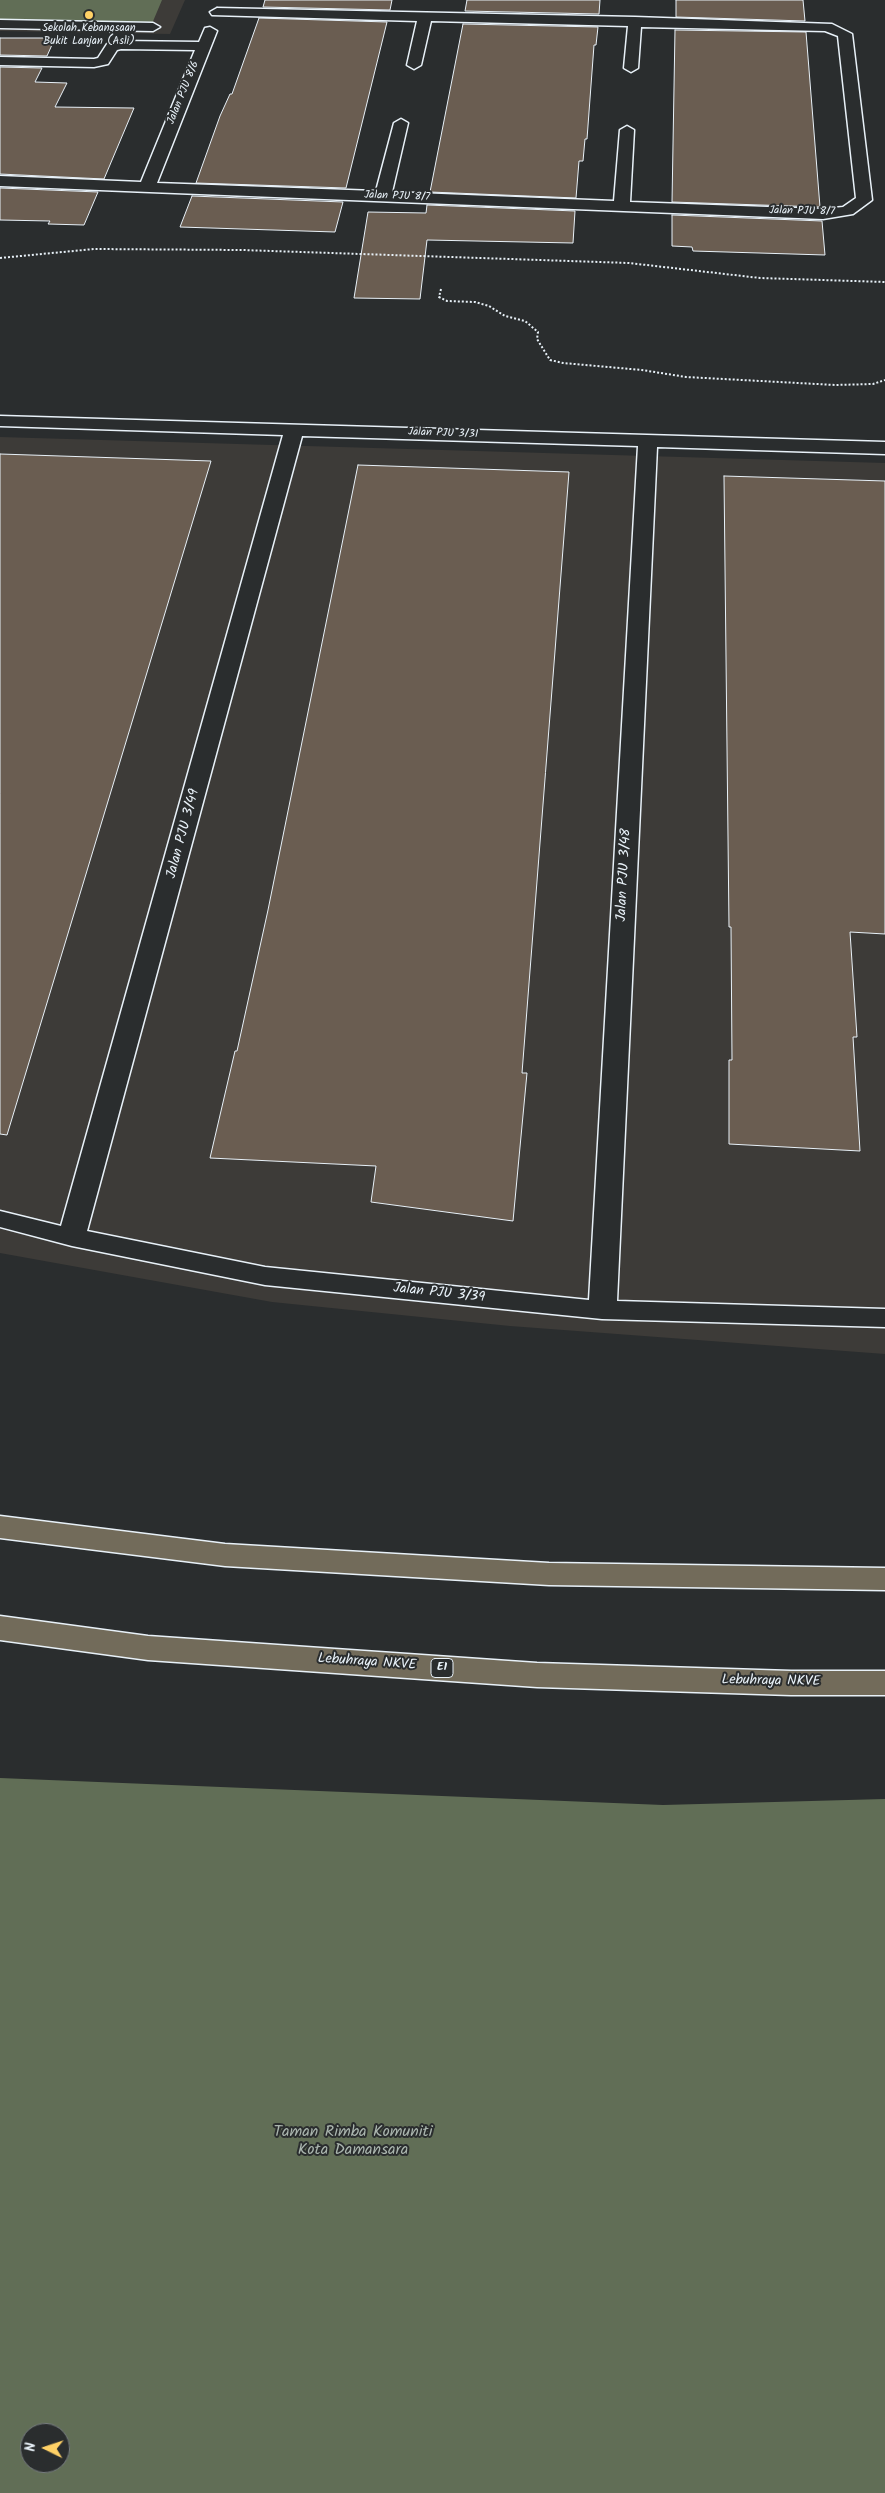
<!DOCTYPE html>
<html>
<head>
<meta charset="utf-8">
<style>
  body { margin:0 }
  #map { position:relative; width:885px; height:2493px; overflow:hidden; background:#2a2d2e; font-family:Kalam,sans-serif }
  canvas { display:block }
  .north { position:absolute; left:20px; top:2423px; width:50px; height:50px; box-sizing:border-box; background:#2a2d2e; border:1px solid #767b7f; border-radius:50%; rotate:274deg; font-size:14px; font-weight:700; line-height:20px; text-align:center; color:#e8f1f8 }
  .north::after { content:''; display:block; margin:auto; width:18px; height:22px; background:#ffd166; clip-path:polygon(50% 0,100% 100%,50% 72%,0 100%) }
</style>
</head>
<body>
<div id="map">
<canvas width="885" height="2493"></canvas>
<div class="north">N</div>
</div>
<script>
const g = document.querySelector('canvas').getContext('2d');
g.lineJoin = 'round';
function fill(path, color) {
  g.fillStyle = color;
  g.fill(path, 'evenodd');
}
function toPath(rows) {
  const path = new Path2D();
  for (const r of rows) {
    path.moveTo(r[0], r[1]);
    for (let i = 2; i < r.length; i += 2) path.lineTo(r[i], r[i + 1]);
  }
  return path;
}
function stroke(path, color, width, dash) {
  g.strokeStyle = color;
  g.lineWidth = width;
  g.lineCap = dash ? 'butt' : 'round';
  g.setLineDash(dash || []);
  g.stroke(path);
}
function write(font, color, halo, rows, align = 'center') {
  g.font = font + ' Kalam,sans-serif';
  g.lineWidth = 4;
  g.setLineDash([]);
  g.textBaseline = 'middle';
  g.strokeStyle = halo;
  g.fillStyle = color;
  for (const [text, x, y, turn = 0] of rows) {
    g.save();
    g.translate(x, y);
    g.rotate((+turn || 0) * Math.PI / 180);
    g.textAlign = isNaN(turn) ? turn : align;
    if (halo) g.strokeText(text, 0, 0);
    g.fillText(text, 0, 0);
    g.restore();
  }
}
fill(toPath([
  [0,0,185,0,170,34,0,31],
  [0,437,885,463,885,1354,510,1326,272,1302,0,1253]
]), '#3d3b38');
fill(toPath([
  [0,0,162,0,151,26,0,20],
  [0,1778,663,1805,885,1799,885,2493,0,2493],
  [30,2433,60,2433,60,2463,30,2463]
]), '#616e56');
const building = toPath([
  [265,0,392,0,390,10,263,7,265,0],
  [467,0,600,0,599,14,465,11,467,0],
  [676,0,803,0,805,21,676,17,676,0],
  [259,18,387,22,346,188,196,183,220,116,230,94,232,94,259,18],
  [463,24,598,27,596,45,594,45,587,139,585,139,583,161,579,161,576,198,430,192,463,24],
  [675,30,806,32,820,207,672,202,675,30],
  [0,38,55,38,47,56,0,55,0,38],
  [0,67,42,68,35,82,67,83,55,107,134,108,104,179,0,174,0,67],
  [0,188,98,192,84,225,48,224,50,221,0,220,0,188],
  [192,196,343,202,335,232,180,227,192,196],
  [427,205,575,211,573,243,427,240,420,299,354,298,368,212,426,213,427,205],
  [672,215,822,221,825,255,693,251,692,247,672,246,672,215],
  [0,454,211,461,7,1135,0,1134,0,454],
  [358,465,569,472,522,1073,527,1073,513,1221,371,1202,376,1166,210,1158,235,1051,237,1051,268,910,358,465],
  [724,476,885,481,885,934,850,932,857,1037,853,1037,860,1151,729,1144,729,1060,732,1060,731,927,729,927,724,476]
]);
fill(building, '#6a5d51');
stroke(building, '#e8f1f8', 1);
const minor = toPath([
  [217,8,635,17,832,24,852,34,872,200,853,214,823,219,0,186,0,176,141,182,195,50,121,49,117,50,108,64,94,67,0,65,0,57,94,59,98,58,107,44,121,41,199,42,205,28,210,27,217,31,157,183,376,191,394,123,401,119,408,123,392,192,614,201,620,130,627,126,634,130,630,202,823,209,843,207,856,198,838,36,825,31,641,27,638,68,631,72,624,68,628,26,431,21,421,65,414,69,407,65,417,21,212,15,210,12,217,8],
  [0,20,153,23,160,27,153,31,0,28,0,20],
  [0,416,885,442,885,454,657,447,617,1301,885,1309,885,1327,602,1319,265,1285,72,1246,0,1227,0,1211,61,1226,283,435,0,426,0,416],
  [302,436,638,446,589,1300,265,1267,87,1231,302,436]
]);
const highway = toPath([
  [0,1516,225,1544,549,1563,885,1568,885,1590,549,1585,225,1566,0,1538,0,1516],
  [0,1616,148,1636,537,1663,791,1671,885,1671,885,1695,791,1695,537,1687,148,1660,0,1640,0,1616]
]);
stroke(minor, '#e8f1f8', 3);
stroke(highway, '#e8f1f8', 3);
stroke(toPath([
  [0,258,94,249,242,250,629,263,760,278,885,282],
  [441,289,439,297,447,301,475,302,489,306,505,316,525,321,538,332,537,339,550,360,563,363,642,370,686,377,835,385,873,384,885,380]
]), '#e8f1f8', 2, [2, 2]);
fill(minor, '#2a2d2e');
fill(highway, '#726b5a');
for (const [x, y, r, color] of [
  [89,15,5,"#ffd166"]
]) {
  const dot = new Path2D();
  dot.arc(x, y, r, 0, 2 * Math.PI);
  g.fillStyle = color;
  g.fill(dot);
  stroke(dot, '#2a2d2e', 2);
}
write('11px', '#e8f1f8', '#2a2d2e', [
  ["Sekolah Kebangsaan",89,29],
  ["Bukit Lanjan (Asli)",89,42]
]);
write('11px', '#e8f1f8', '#2a2d2e', [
  ["Jalan PJU 8/6",184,93,-68],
  ["Jalan PJU 8/7",397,197,2],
  ["Jalan PJU 8/7",802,212,1],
  ["Jalan PJU 3/31",443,434,2]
]);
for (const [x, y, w] of [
  [442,1668,22]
]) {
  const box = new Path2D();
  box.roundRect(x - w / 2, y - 9.5, w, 19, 4);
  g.fillStyle = '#2a2d2e';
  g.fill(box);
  stroke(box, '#e8f1f8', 1);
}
write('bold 12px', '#e8f1f8', null, [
  ["E1",442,1668]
]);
write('14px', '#e8f1f8', '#2a2d2e', [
  ["Jalan PJU 3/49",184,834,-75],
  ["Jalan PJU 3/48",625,875,-87],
  ["Jalan PJU 3/39",439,1294,6],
  ["Lebuhraya NKVE",367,1663,4],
  ["Lebuhraya NKVE",771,1682,1]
]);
write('16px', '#abb6af', '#2a2d2e', [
  ["Taman Rimba Komuniti",353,2133],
  ["Kota Damansara",353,2151]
]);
</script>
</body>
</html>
